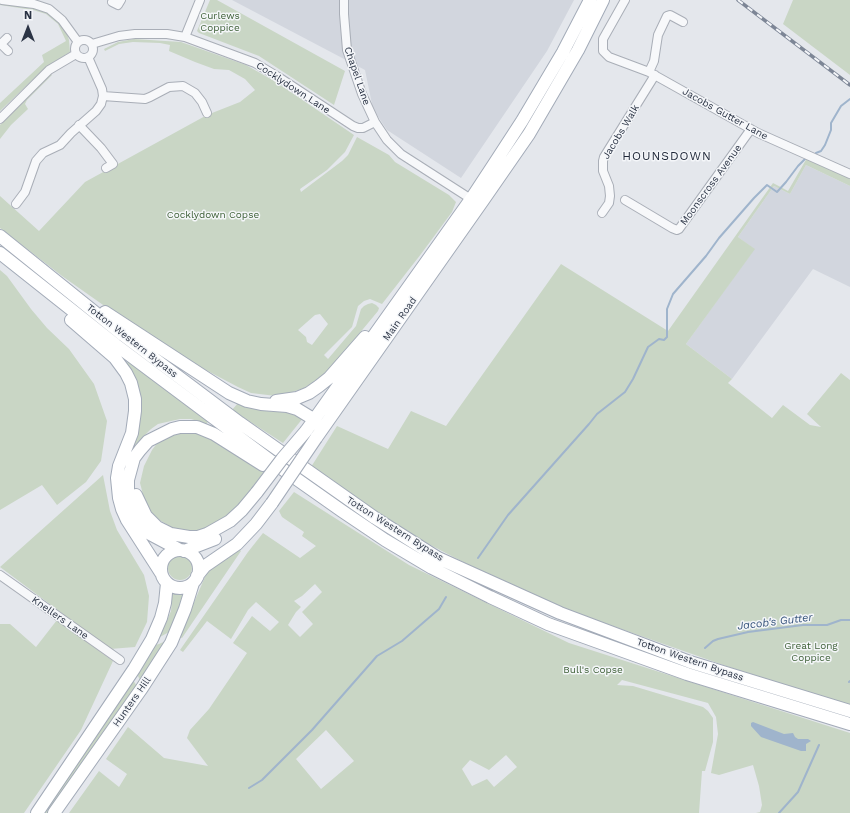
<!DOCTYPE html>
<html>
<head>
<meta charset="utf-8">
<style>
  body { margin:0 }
  #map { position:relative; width:850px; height:813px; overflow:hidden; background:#e4e7ec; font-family:"Work Sans",sans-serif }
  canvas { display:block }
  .north { position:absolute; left:8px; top:8px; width:40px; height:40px; -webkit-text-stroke:3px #f4f6f9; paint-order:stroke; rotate:0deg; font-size:11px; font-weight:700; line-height:16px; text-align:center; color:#2b3445 }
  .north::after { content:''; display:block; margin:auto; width:14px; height:18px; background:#2b3445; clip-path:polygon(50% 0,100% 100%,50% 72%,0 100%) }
</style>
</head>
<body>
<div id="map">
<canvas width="850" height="813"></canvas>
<div class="north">N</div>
</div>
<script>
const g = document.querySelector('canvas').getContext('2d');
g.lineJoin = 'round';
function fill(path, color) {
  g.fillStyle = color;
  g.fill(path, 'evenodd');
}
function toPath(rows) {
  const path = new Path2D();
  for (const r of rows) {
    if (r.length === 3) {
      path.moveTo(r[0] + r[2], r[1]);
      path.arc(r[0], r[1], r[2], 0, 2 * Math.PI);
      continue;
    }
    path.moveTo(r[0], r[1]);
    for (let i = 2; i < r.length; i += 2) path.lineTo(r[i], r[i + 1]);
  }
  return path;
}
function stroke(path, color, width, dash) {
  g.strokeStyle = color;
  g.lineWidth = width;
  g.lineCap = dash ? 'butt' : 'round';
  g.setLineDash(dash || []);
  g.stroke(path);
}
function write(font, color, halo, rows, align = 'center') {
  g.font = font + ' "Work Sans",sans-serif';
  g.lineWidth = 3;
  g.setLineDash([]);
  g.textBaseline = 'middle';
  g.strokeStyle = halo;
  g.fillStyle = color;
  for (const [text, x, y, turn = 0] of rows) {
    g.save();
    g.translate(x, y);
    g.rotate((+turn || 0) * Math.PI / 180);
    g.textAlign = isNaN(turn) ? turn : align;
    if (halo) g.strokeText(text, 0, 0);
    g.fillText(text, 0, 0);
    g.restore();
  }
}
fill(toPath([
  [232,0,574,0,547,51,461,178,387,130,373,109,365,70],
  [806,165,850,186,850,287,813,269,732,379,686,344,754,249,738,237,774,186,790,194]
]), '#d2d6de');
fill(toPath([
  [210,0,217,0,345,71,334,105,259,56,199,33,197,31],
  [793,0,850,0,850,75,783,24],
  [0,3,39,9,47,12,59,22,66,31,69,40,70,52,46,67,0,111,0,103,44,62,42,55,66,41,58,24,46,14,33,10,0,5],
  [134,39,181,42,246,65,276,82,354,135,345,152,327,170,300,189,301,192,342,161,348,155,357,137,389,155,395,162,449,195,456,202,452,212,421,254,382,304,370,299,364,301,358,306,352,327,324,355,328,359,356,326,361,309,364,306,368,304,372,303,376,305,379,308,378,311,334,364,321,378,304,388,281,396,276,396,251,393,238,387,185,359,123,319,62,276,0,228,0,196,39,231,85,182,207,115,240,102,255,90,245,79,229,70,214,69,195,62,169,51,170,45,160,43,133,42,119,44,105,51,104,49,118,42],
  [320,314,328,324,312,345,307,342,306,337,298,330,315,315],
  [50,74,52,75,27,100,25,104,28,109,11,125,0,139,0,125,20,103],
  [807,158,850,178,850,186,806,165,790,194,774,186,738,237,755,249,686,344,732,379,728,383,772,418,783,405,810,425,821,427,807,414,841,373,850,380,850,706,726,666,559,607,492,577,417,538,344,492,311,467,337,426,388,449,411,411,446,426,561,264,668,331,773,183,788,191],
  [0,270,7,276,31,309,47,328,69,349,94,384,107,421,101,461,86,482,57,505,42,485,0,510],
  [129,360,208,419,207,424,191,419,180,419,158,424,151,429,133,447,130,447,139,421,126,364],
  [238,403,266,411,292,413,303,418,283,443,232,410],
  [183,431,206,434,265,470,243,501,232,514,201,531,186,533,176,530,151,515,146,506,140,483,144,466,152,450,158,442],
  [103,475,110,511,117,530,144,575,149,596,147,622,135,647,110,649,0,567],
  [294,492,409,565,569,643,850,733,850,813,756,813,760,812,762,805,759,786,753,765,719,775,711,773,718,734,716,717,708,703,622,680,617,685,633,686,703,707,708,711,713,718,713,742,705,771,702,771,699,813,69,813,99,771,119,787,127,774,106,759,128,727,164,758,208,766,187,738,190,730,209,709,247,653,233,643,252,616,270,631,279,622,256,602,248,610,231,639,207,621,183,652,180,650,248,552,263,533,300,558,316,546,302,536,304,532,282,517,279,511],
  [315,584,322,592,302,612,313,624,300,637,288,625,296,612,301,607,294,601,302,596],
  [326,730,354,761,321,789,296,759],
  [506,755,517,767,494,787,487,779,472,786,462,769,470,760,489,770],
  [238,548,241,551,182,638,179,637,208,570],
  [180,568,12],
  [171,592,181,593,186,592,169,632,160,637,171,611,172,600],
  [57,620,113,661,81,730,24,813,0,813,0,624,10,624,36,647],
  [168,640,141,682,138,676,139,670,155,645,159,644],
  [133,680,138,688,49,813,43,813]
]), '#c9d6c5');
fill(toPath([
  [753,722,784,734,793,733,795,737,798,739,808,739,811,741,806,744,806,751,801,751,761,737,751,726,751,723]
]), '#9fb4cc');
stroke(toPath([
  [816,153,821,151,825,145,831,130,831,123,841,106,850,99],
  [478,558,508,515,589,424,597,414,625,392,633,379,648,347,659,339,664,340,667,337,667,309,673,294,706,256,719,238,754,198,767,185,777,192,786,182,798,166,805,159],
  [705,648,713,641,718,639,748,632,803,625,827,625,841,620,850,620],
  [849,682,850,681],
  [249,788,262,780,312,730,377,656,402,641,439,609,446,597],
  [779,813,798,792,819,745]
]), '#9fb4cc', 2);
const street = toPath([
  [2,0,34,4,49,9,62,20,78,42],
  [344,0,344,14,347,50,362,94,375,122,387,140,401,154,471,199],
  [625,0,603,39,603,51,609,57,649,72,758,133,850,174],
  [112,2,118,5,121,0],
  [185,37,200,0],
  [7,38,1,44,8,51],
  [84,49,9],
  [92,44,119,36,135,34,167,34,185,37,255,63,280,78,353,126,358,128,363,128,375,122],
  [649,72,654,61,658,35,667,16,670,15,683,22],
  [103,96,145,99,150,97,169,87,183,86,195,93,202,102,207,113],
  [0,119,49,70,76,54],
  [79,125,101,148,113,164,106,168],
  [625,200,672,228,677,230,679,229,751,129],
  [16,204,25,192,36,161,43,153,60,145,71,133,96,111,101,104,103,96,102,89,88,57],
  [602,213,609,203,610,196,609,186,603,171,603,161,604,157,655,75],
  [0,575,120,660]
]);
const primary = toPath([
  [0,236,123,335,240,423,375,518,438,558,560,613,690,662,850,711],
  [0,253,116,345,271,461,342,511,385,540,432,568,490,597,548,624,687,674,850,724],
  [105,312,229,393,247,401,261,404,287,406,297,409,315,420,319,426],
  [71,320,115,358,126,373,131,383,135,399,135,411,132,433,119,466,117,478,119,498,122,509,127,520,161,573],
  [276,401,297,398,309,393,319,386,329,378,365,337],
  [306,431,471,199,494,164,522,121,563,52,590,0],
  [316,438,484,199,529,134,578,50,603,0],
  [136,495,146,516,157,527,171,534,189,537,198,537,207,534,230,521,242,510,257,492],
  [180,550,150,534,139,522,132,508,128,490,128,480,134,458,140,450,148,441,172,429,180,427,197,427,214,434,263,465],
  [180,569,19],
  [184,551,215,539],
  [197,576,205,566,237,544,256,524,272,503],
  [37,813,134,669,152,639,161,618,165,603,167,583],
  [54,813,142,688,171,643,185,609,193,583]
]);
stroke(street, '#a9aeb7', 10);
stroke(primary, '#a3abb8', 14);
stroke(street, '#f7f8fa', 8);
stroke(primary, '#fff', 12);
const rail = toPath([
  [738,0,850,85]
]);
stroke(rail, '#7d8696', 3.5);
stroke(rail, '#f4f6f9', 2, [6]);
const primaryBridge = toPath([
  [257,492,282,459,306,431],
  [272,503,316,438]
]);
stroke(primaryBridge, '#a3abb8', 14, []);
stroke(primaryBridge, '#fff', 12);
write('10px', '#3f6138', '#f4f6f9', [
  ["Curlews",220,16],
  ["Coppice",220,28],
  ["Cocklydown Copse",213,215],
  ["Great Long",811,646],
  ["Coppice",811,658],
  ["Bull's Copse",593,670]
]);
write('10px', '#2b3445', '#f4f6f9', [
  ["Chapel Lane",357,76,71],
  ["Cocklydown Lane",293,88,33],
  ["Jacobs Gutter Lane",725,114,29],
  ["Jacobs Walk",621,132,-59],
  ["Moonscross Avenue",711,185,-54],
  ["Main Road",400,319,-55],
  ["Totton Western Bypass",132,341,38],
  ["Totton Western Bypass",395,529,32],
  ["Knellers Lane",60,618,35],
  ["Totton Western Bypass",690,660,19],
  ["Hunters Hill",132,702,-55]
]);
write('italic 11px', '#34527a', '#f4f6f9', [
  ["Jacob's Gutter",775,622,-7]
]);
g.letterSpacing = '1px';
write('12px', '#1d2536', '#f4f6f9', [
  ["HOUNSDOWN",667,156]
]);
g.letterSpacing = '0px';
</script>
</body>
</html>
